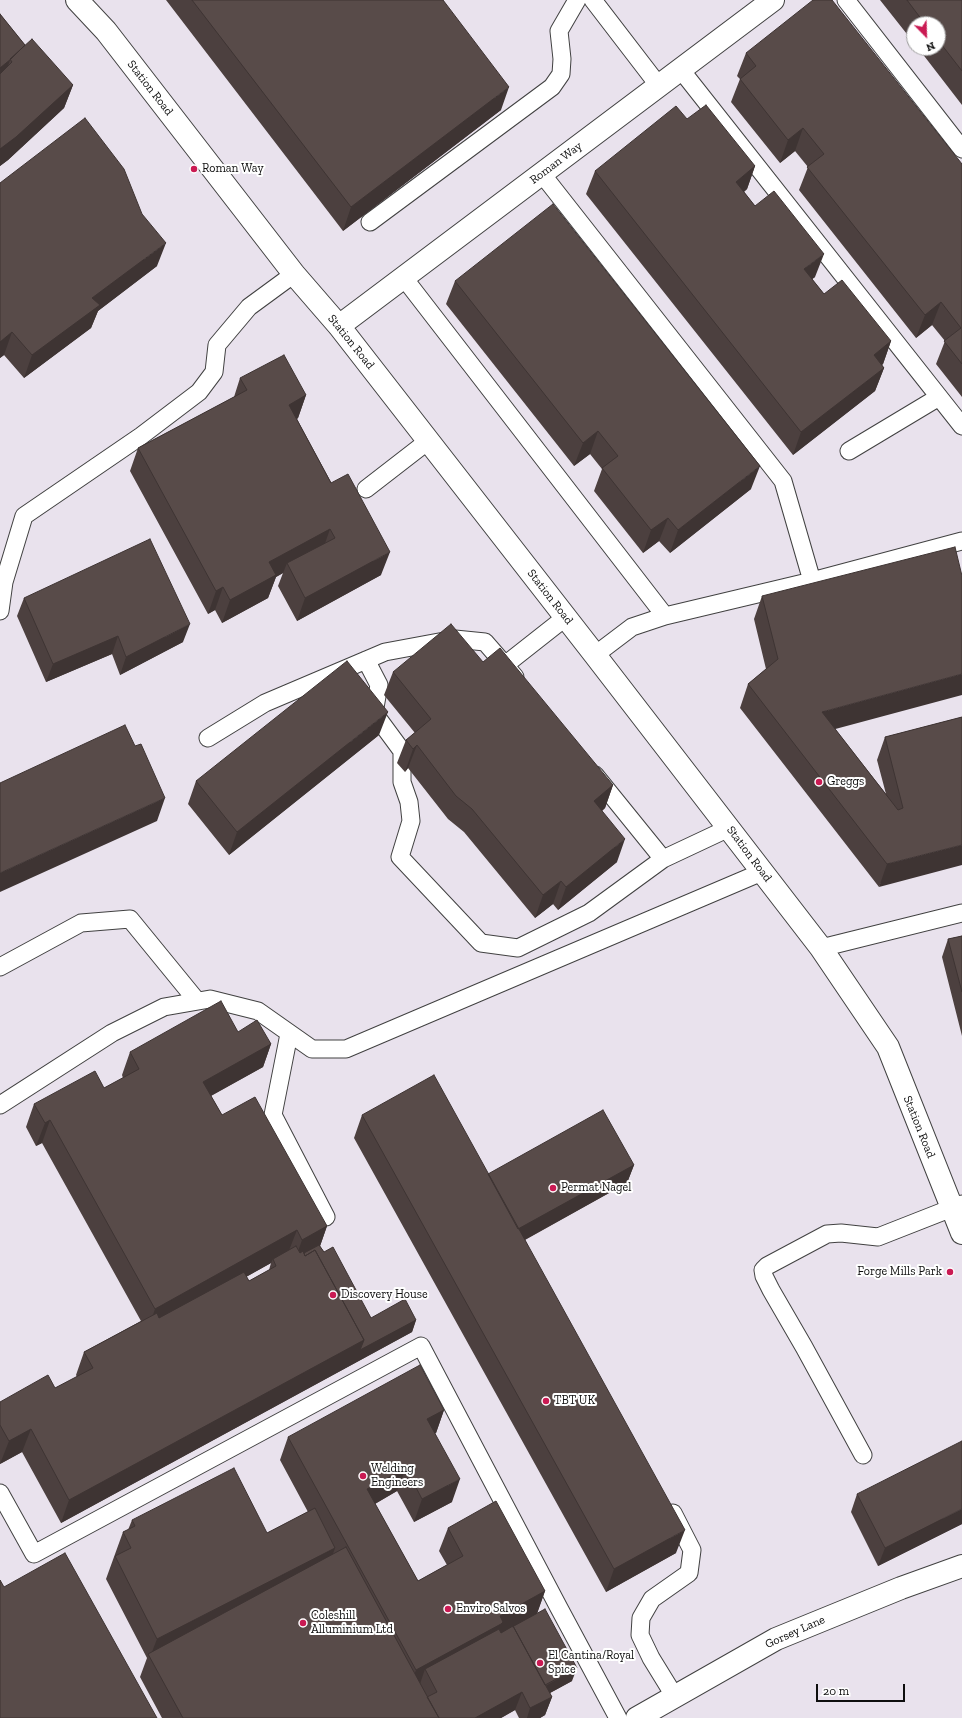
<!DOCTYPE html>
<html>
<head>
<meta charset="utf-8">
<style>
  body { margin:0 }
  #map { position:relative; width:962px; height:1718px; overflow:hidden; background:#fff7ef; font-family:"Zilla Slab",serif }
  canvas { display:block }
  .north { position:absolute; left:906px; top:16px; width:40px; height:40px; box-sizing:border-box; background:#fff; border:1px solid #9f9f9f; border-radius:50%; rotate:157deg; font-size:11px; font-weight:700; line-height:16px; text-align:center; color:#0e0e0e }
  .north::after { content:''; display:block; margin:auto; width:14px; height:18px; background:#ca1a53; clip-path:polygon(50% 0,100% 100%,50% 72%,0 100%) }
  .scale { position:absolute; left:816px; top:1684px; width:89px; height:18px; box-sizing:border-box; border:2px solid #0e0e0e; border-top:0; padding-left:5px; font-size:12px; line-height:14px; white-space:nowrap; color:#0e0e0e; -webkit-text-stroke:3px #fff; paint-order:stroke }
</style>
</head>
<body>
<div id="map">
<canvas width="962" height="1718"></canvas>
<div class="north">N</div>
<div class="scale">20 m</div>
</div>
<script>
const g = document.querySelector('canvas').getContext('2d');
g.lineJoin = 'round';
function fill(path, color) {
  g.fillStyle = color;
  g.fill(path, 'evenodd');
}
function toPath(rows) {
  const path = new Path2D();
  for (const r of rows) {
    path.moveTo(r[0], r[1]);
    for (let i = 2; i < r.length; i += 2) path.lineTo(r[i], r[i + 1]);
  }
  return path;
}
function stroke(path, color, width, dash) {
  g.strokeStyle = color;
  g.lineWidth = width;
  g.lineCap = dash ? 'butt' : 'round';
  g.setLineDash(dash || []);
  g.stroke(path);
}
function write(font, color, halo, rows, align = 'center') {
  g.font = font + ' "Zilla Slab",serif';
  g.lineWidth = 4;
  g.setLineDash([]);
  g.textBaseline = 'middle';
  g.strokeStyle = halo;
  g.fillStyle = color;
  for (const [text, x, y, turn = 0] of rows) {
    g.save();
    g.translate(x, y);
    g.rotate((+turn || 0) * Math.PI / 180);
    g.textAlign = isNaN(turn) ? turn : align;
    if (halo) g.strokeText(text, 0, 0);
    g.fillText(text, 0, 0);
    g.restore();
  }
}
fill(toPath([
  [0,0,962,0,962,1718,0,1718],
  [914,24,938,24,938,48,914,48]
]), '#e9e2ed');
const lane = toPath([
  [593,0,659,86],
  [846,0,962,149],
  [681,70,962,426],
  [542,174,783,481,812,581],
  [370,222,552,87,561,74,562,59,559,31,577,0],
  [404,278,665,616],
  [849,451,939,397],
  [366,489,428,441],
  [0,611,4,582,24,516,141,436,199,392,214,372,217,345,249,307,294,274],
  [595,655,632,627,665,616,812,581,962,541],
  [366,660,379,685,374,713,402,751,402,782,409,802,411,821,400,857,481,943,518,948,589,913,663,859],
  [515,677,505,665,566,617],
  [208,738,265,703,385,652,455,639,485,642,505,665],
  [595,775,663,859,729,828],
  [821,948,962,913],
  [0,967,81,923,130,919,197,1001],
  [289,1034,273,1115,326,1217],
  [0,1105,112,1033,164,1007,210,999,258,1011,312,1049,346,1049,762,872],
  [863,1455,804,1347,771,1290,764,1276,763,1270,767,1266,827,1234,841,1233,878,1237,962,1204],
  [0,1493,34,1554,421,1346,559,1608,618,1718],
  [673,1513,692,1550,689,1573,652,1599,641,1618,640,1635,651,1658,675,1697]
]);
const street = toPath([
  [77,0,106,31,294,274,339,326,595,655,821,948,888,1047,962,1233],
  [339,326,773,0],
  [637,1718,776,1639,901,1588,962,1566]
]);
stroke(lane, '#414141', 19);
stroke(street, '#414141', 24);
stroke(lane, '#fff', 17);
stroke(street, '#fff', 22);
fill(toPath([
  [166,0,443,0,501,110,343,231],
  [880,0,962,0,962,105,918,48,938,48,938,24,914,24,914,43],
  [0,14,25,45,73,85,64,108,8,160,0,166],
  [746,53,962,164,962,397,936,364,945,341,932,325,916,338,799,190,808,167,795,151,780,163,731,102,740,79,737,76],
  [687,119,755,166,747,189,744,192,755,206,815,277,812,279,824,294,891,341,883,364,882,365,884,368,875,391,793,455,586,194,595,171],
  [0,183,157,266,98,311,91,328,24,378,4,355,0,358],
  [455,281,751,489,670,553,659,541,643,553,594,491,602,469,590,454,574,466,446,304],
  [240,378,306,395,298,418,297,419,381,575,297,621,278,586,283,573,276,577,268,598,222,623,215,610,208,614,130,471,138,448,234,397],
  [762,596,835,729,886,794,877,760,885,737,962,717,879,887,740,708,748,684,766,669,754,619],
  [24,598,183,642,120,675,112,654,46,682,17,616],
  [483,662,613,785,605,808,602,811,617,862,558,910,553,904,535,918,464,832,448,819,408,768,405,772,397,763,406,740,415,733,384,695,393,672],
  [379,735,229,855,188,804,196,781],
  [962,936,962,1036,942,957,948,939],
  [238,1032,271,1044,263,1067,211,1096,222,1115,327,1226,320,1246,324,1252,371,1318,416,1320,412,1332,61,1523,22,1452,0,1464,0,1402,55,1388,77,1377,76,1375,84,1352,141,1321,42,1143,36,1146,26,1127,34,1104,104,1088,123,1078,122,1075,130,1052],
  [271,1263,269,1270,249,1281,246,1277],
  [362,1115,488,1174,634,1165,627,1183,525,1240,676,1553,606,1592,354,1138],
  [444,1410,436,1433,435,1433,452,1502,414,1522,397,1491,375,1504,418,1581,447,1565,439,1551,448,1528,545,1591,537,1613,572,1681,550,1693,552,1697,545,1715,540,1718,519,1718,515,1710,501,1718,162,1718,140,1677,147,1658,106,1579,123,1532,128,1530,132,1520,267,1533,308,1512,280,1460,288,1437],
  [857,1494,962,1524,878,1566,851,1512]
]), '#4c403f');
fill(toPath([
  [10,60,4,78,0,81,0,68],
  [73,85,64,108,8,160,0,166,0,149],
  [509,87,501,110,343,231,351,207],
  [803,128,795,151,780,163,788,140],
  [755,166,747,189,727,205,736,182],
  [166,243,157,266,98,311,91,328,24,378,32,355,92,298],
  [824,254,815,277,795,292,804,269],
  [941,302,932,325,916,338,925,315],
  [12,332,4,355,0,358,0,342],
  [891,341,883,364,865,378,874,355],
  [884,368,875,391,793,455,801,432],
  [306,395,298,418,281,428,289,405],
  [598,431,590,454,574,466,583,443],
  [760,466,751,489,670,553,678,530],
  [668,518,659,541,643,553,651,530],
  [330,529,322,552,287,563,283,573,276,577,268,598,222,623,230,600,269,562],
  [390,552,381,575,297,621,305,598],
  [223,587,215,610,208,614,216,591],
  [190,624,183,642,120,675,126,657],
  [118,636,112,654,46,682,53,664],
  [962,674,962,695,813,735,822,712],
  [388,712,379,735,229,855,237,832],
  [417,745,408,768,405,772,413,749],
  [613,785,605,808,586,824,594,801],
  [165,798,157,821,0,892,0,873],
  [625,839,617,862,558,910,566,887],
  [962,845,962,865,879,887,887,864],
  [561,881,553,904,535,918,543,895],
  [271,1044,263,1067,194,1105,203,1082],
  [50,1120,42,1143,36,1146,45,1123],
  [634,1165,627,1183,508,1249,514,1231],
  [327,1226,319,1249,294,1263,302,1240],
  [297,1230,288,1253,273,1259,271,1263,147,1332,155,1309],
  [416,1320,412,1332,61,1523,69,1500,364,1340],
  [444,1410,436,1433,419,1442,427,1419],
  [31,1429,22,1452,0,1464,9,1441],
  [406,1468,397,1491,359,1513,367,1489],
  [460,1479,452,1502,414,1522,422,1499],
  [962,1509,962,1524,878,1566,885,1548],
  [685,1530,676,1553,606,1592,614,1569],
  [335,1548,327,1571,150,1657,157,1639],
  [545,1591,537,1614,510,1629,425,1669,419,1687,407,1693,416,1670,500,1616],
  [577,1668,572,1681,537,1700,542,1688],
  [522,1692,515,1710,501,1718,475,1718],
  [552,1697,545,1715,540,1718,527,1718,530,1708]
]), '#3e3433');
const building = toPath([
  [192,0,443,0,509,87,351,207,192,0],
  [813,0,832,0,962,164,962,364,944,341,961,328,941,302,925,315,807,167,824,154,803,128,788,140,740,79,756,66,746,53,813,0],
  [907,0,962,0,962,71,938,40,938,24,925,24,907,0],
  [0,14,25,45,11,59,0,68,0,14],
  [32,39,73,85,16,137,0,149,0,74,12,62,10,59,32,39],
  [706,105,755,166,736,182,755,206,774,191,824,254,804,269,824,294,842,280,891,341,874,355,884,368,801,432,595,171,676,106,687,119,706,105],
  [85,118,124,169,142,214,166,243,92,298,100,305,32,355,12,332,0,342,0,183,85,118],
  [553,204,760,466,678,530,668,518,651,530,602,468,618,456,598,431,583,443,455,281,553,204],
  [284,355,306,395,289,405,331,483,348,474,390,552,305,598,287,563,335,538,330,529,269,562,276,575,230,600,223,587,216,591,138,448,247,390,240,378,284,355],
  [150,539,190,624,126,657,118,636,53,664,24,598,150,539],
  [955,547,962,576,962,674,822,712,898,810,903,808,885,737,962,717,962,845,887,864,748,684,778,659,762,596,955,547],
  [451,624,483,662,500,648,613,785,594,801,625,839,566,887,561,881,543,895,472,809,456,796,417,745,413,749,406,740,431,719,393,672,451,624],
  [347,661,388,712,237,832,196,781,347,661],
  [125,725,135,746,141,744,165,798,0,873,0,783,125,725],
  [962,936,962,992,948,939,962,936],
  [221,1001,238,1032,257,1020,271,1044,203,1082,222,1115,255,1097,327,1226,302,1240,297,1230,155,1309,50,1120,45,1123,34,1104,95,1071,104,1088,139,1069,130,1052,221,1001],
  [434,1075,685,1530,614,1569,362,1115,434,1075],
  [603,1110,634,1165,518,1229,488,1174,603,1110],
  [319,1245,324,1252,333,1247,371,1318,405,1299,416,1320,360,1350,364,1340,315,1250,305,1256,304,1253,319,1245],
  [296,1246,300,1253,303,1251,305,1256,315,1250,364,1340,69,1500,31,1429,9,1441,0,1425,0,1402,48,1375,55,1388,93,1368,84,1352,157,1313,159,1318,244,1272,249,1281,276,1266,273,1259,296,1246],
  [420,1365,444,1410,427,1419,460,1479,422,1499,406,1468,367,1489,418,1581,463,1556,448,1528,496,1501,545,1591,500,1616,503,1622,501,1624,416,1670,288,1437,420,1365],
  [962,1441,962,1509,885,1548,857,1494,962,1441],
  [234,1468,267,1533,315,1508,335,1548,157,1639,115,1556,131,1548,123,1532,135,1526,132,1520,234,1468],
  [346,1547,439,1718,183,1718,148,1654,346,1547],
  [65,1553,157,1718,0,1718,0,1580,4,1587,65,1553],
  [545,1609,577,1668,545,1685,513,1626,512,1627,545,1609],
  [513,1626,552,1697,530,1708,522,1692,475,1718,439,1718,427,1697,437,1692,425,1669,499,1629,501,1633,513,1626]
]);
fill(building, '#584b49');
stroke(building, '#3e3433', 1);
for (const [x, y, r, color] of [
  [194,169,4,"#ca1a53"],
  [819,782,4,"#ca1a53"],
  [553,1188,4,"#ca1a53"],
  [950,1272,4,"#ca1a53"],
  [333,1295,4,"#ca1a53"],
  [546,1401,4,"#ca1a53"],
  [363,1476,4,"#ca1a53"],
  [448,1609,4,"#ca1a53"],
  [303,1623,4,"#ca1a53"],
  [540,1663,4,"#ca1a53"]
]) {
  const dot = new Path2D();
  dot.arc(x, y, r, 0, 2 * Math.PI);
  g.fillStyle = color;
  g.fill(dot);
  stroke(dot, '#fff', 1.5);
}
write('12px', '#0e0e0e', '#fff', [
  ["Station Road",150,88,52],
  ["Roman Way",556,163,-37],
  ["Station Road",351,342,51],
  ["Station Road",550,597,52],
  ["Station Road",749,854,53],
  ["Station Road",919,1127,68],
  ["Gorsey Lane",795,1632,-24]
]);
write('12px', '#0e0e0e', '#fff', [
  ["Roman Way",202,169],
  ["Greggs",827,782],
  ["Permat Nagel",561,1188],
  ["Forge Mills Park",942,1272,"right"],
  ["Discovery House",341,1295],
  ["TBT UK",554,1401],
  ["Welding",371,1469],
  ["Engineers",371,1483],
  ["Enviro Salvos",456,1609],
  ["Coleshill",311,1616],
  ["Alluminium Ltd",311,1630],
  ["El Cantina/Royal",548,1656],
  ["Spice",548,1670]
], 'left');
</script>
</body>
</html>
